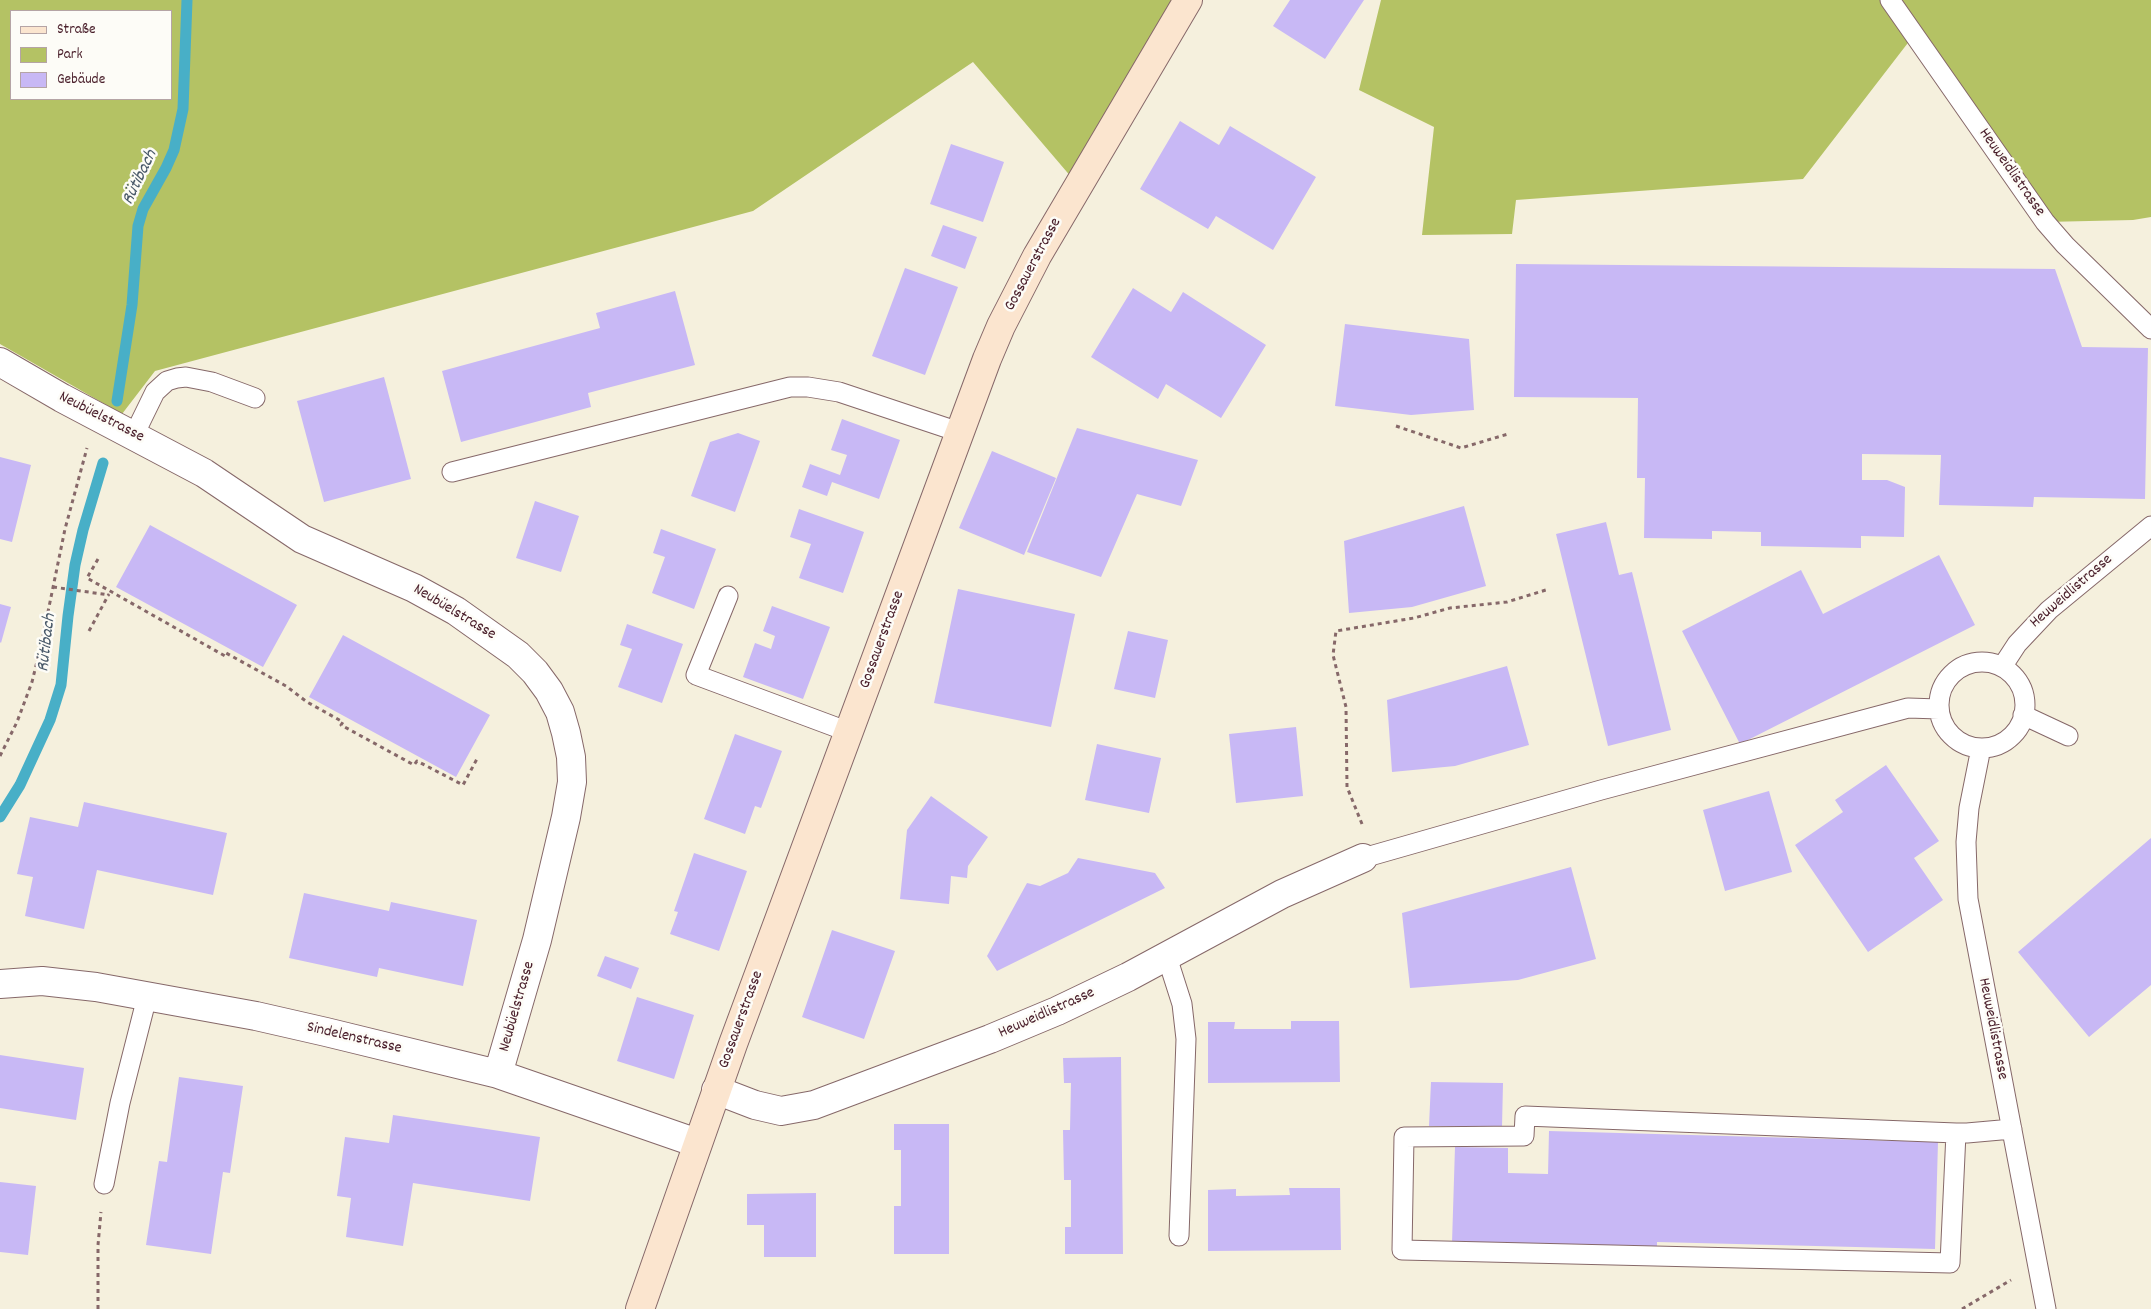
<!DOCTYPE html>
<html>
<head>
<meta charset="utf-8">
<style>
  body { margin:0 }
  #map { position:relative; width:2151px; height:1309px; overflow:hidden; background:#f5f0dd; font-family:Dekko,sans-serif }
  canvas { display:block }
  .legend { position:absolute; left:10px; top:10px; width:162px; height:90px; box-sizing:border-box; background:#fdfcf7; border:1px solid #b5a4a5; margin:0; padding:6px 9px; list-style:none; font-size:15px; color:#4a1f2b }
  .legend li { display:flex; align-items:center; gap:10px; height:25px }
  .legend b { width:25px; border:1px solid #b5a4a5 }
</style>
</head>
<body>
<div id="map">
<canvas width="2151" height="1309"></canvas>
<ul class="legend">
<li><b style="height:6px;background:#fbe5cf"></b>Straße</li>
<li><b style="height:14px;background:#b4c264"></b>Park</li>
<li><b style="height:14px;background:#c8b8f5"></b>Gebäude</li>
</ul>
</div>
<script>
const g = document.querySelector('canvas').getContext('2d');
g.lineJoin = 'round';
function fill(path, color) {
  g.fillStyle = color;
  g.fill(path, 'evenodd');
}
function toPath(rows) {
  const path = new Path2D();
  for (const r of rows) {
    if (r.length === 3) {
      path.moveTo(r[0] + r[2], r[1]);
      path.arc(r[0], r[1], r[2], 0, 2 * Math.PI);
      continue;
    }
    path.moveTo(r[0], r[1]);
    for (let i = 2; i < r.length; i += 2) path.lineTo(r[i], r[i + 1]);
  }
  return path;
}
function stroke(path, color, width, dash) {
  g.strokeStyle = color;
  g.lineWidth = width;
  g.lineCap = dash ? 'butt' : 'round';
  g.setLineDash(dash || []);
  g.stroke(path);
}
function write(font, color, halo, rows, align = 'center') {
  g.font = font + ' Dekko,sans-serif';
  g.lineWidth = 5;
  g.setLineDash([]);
  g.textBaseline = 'middle';
  g.strokeStyle = halo;
  g.fillStyle = color;
  for (const [text, x, y, turn = 0] of rows) {
    g.save();
    g.translate(x, y);
    g.rotate((+turn || 0) * Math.PI / 180);
    g.textAlign = isNaN(turn) ? turn : align;
    if (halo) g.strokeText(text, 0, 0);
    g.fillText(text, 0, 0);
    g.restore();
  }
}
fill(toPath([
  [0,0,1188,0,1078,185,973,62,753,211,155,371,122,414,0,344],
  [11,11,171,11,171,99,11,99],
  [1381,0,2151,0,2151,217,2133,220,2045,222,1914,35,1803,179,1516,200,1512,234,1422,235,1434,127,1359,90]
]), '#b4c264');
stroke(toPath([
  [117,401,132,305,138,226,143,209,166,168,174,150,183,109,187,0],
  [0,817,20,785,50,720,61,685,68,616,75,565,83,530,103,463]
]), '#48afc7', 11);
fill(toPath([
  [1290,0,1364,0,1325,59,1273,26],
  [1180,121,1219,145,1230,126,1316,177,1273,250,1216,216,1208,229,1140,189],
  [951,144,1004,162,983,222,930,204],
  [943,225,977,237,965,269,931,256],
  [1516,264,2055,269,2082,347,2148,348,2145,499,2034,497,2033,507,1939,505,1941,455,1862,454,1862,480,1887,480,1905,487,1904,537,1861,536,1861,548,1761,546,1761,532,1712,531,1712,539,1644,538,1645,478,1637,478,1638,398,1514,397],
  [905,268,958,287,925,375,872,356],
  [1133,288,1171,312,1183,292,1266,345,1221,418,1166,384,1158,399,1091,357],
  [675,291,695,365,588,393,591,407,461,442,442,371,600,328,596,313],
  [1345,324,1469,339,1474,410,1411,415,1335,406],
  [384,377,411,479,324,502,297,401],
  [842,419,900,440,879,499,832,482,827,496,802,487,810,464,840,475,847,455,831,450],
  [1077,428,1198,460,1181,506,1137,494,1101,577,1027,552],
  [738,433,760,441,735,512,691,496,710,442],
  [992,451,1056,478,1024,555,959,528],
  [0,457,31,465,12,542,0,539],
  [535,501,579,516,561,572,516,558],
  [1464,506,1486,586,1412,607,1349,613,1344,541],
  [799,509,864,532,843,593,799,578,811,544,790,537],
  [1606,522,1619,575,1632,572,1671,730,1608,746,1556,534],
  [150,525,297,605,263,667,116,587],
  [661,529,716,549,694,609,652,593,665,557,653,553],
  [1939,555,1975,625,1740,744,1682,631,1801,570,1823,614],
  [958,589,1075,614,1051,727,934,703],
  [0,604,11,607,1,643,0,642],
  [772,606,830,627,803,699,743,677,755,643,771,649,775,636,763,631],
  [627,624,683,644,662,703,618,687,632,649,620,645],
  [1128,631,1168,640,1155,698,1114,689],
  [343,635,490,715,456,777,309,697],
  [1507,666,1529,745,1455,766,1392,772,1387,700],
  [1296,727,1303,796,1236,803,1229,734],
  [735,734,782,751,761,808,755,806,745,834,704,819],
  [1097,744,1161,758,1149,813,1085,800],
  [1886,765,1939,841,1914,858,1943,900,1868,952,1795,845,1843,812,1835,800],
  [1769,791,1792,872,1725,891,1703,810],
  [931,796,988,837,968,866,967,878,951,876,949,904,900,899,907,830],
  [84,802,227,833,213,895,97,870,84,929,25,916,33,877,17,874,30,817,78,827],
  [2151,838,2151,985,2089,1037,2018,952],
  [694,853,747,871,719,951,670,934,678,912,674,911],
  [1078,858,1155,873,1165,888,997,971,987,956,1027,883,1040,886,1068,873],
  [1571,867,1596,959,1518,980,1410,988,1402,913],
  [304,893,389,911,391,902,477,920,463,986,379,968,377,977,289,958],
  [832,930,895,951,864,1039,802,1017],
  [605,956,639,968,631,989,597,976],
  [637,997,694,1015,674,1079,617,1061],
  [1291,1021,1339,1021,1340,1082,1208,1083,1208,1022,1235,1022,1234,1029,1291,1029],
  [0,1055,84,1068,76,1120,0,1108],
  [1121,1057,1123,1254,1065,1254,1065,1227,1071,1227,1071,1180,1064,1180,1063,1130,1070,1130,1071,1083,1064,1083,1063,1058],
  [179,1077,243,1086,230,1173,223,1172,211,1254,146,1245,159,1161,167,1162],
  [1431,1082,1503,1083,1502,1127,1429,1126],
  [393,1115,540,1137,530,1201,413,1183,403,1246,346,1237,351,1198,337,1196,345,1137,389,1143],
  [894,1124,949,1124,949,1254,894,1254,894,1206,901,1206,901,1150,894,1150],
  [1549,1131,1938,1142,1935,1249,1657,1242,1657,1248,1452,1243,1455,1147,1508,1148,1508,1173,1548,1174],
  [0,1182,36,1186,28,1255,0,1252],
  [1289,1188,1340,1188,1341,1250,1208,1251,1208,1190,1236,1189,1236,1196,1290,1195],
  [816,1193,816,1257,764,1257,764,1225,747,1225,747,1194]
]), '#c8b8f5');
const lane = toPath([
  [1890,0,2045,222,2065,245,2151,329],
  [134,435,155,392,167,381,177,378,186,377,212,382,255,398],
  [452,472,790,387,808,387,839,392,959,432],
  [728,596,696,675,849,732],
  [1982,705,43],
  [2002,667,2017,644,2049,610,2151,526],
  [2023,715,2068,736],
  [1981,748,1969,808,1966,842,1968,899,2046,1309],
  [1363,858,1601,790,1908,708,1939,709],
  [1167,957,1182,1004,1186,1039,1179,1236],
  [1956,1133,1950,1263,1402,1250,1404,1137,1524,1136,1525,1116,1956,1133,1967,1133,2012,1129],
  [104,1184,120,1103,147,997]
]);
const street = toPath([
  [0,362,62,398,204,473,302,539,414,588,456,611,518,655,535,672,549,691,560,712,566,733,571,757,572,782,566,817,537,940,498,1074],
  [0,984,42,981,96,987,256,1016,326,1032,498,1074,697,1143],
  [716,1090,755,1105,781,1111,814,1105,990,1039,1057,1011,1128,977,1282,894,1363,858]
]);
const secondary = toPath([
  [640,1309,733,1044,987,359,1001,326,1037,256,1188,0]
]);
stroke(lane, '#866869', 21);
stroke(street, '#866869', 30);
stroke(secondary, '#866869', 30);
stroke(toPath([
  [1396,426,1461,448,1508,434],
  [98,559,87,578,225,656,226,653,286,686,307,702,343,722,341,725,414,765,417,761,463,785,478,757],
  [53,587,109,595],
  [89,631,109,594],
  [0,756,17,722,32,682,42,641,65,529,87,448],
  [1362,824,1347,787,1346,707,1333,655,1336,631,1414,618,1450,608,1507,602,1549,589],
  [98,1309,98,1245,101,1212],
  [1962,1309,2011,1280]
]), '#866869', 3, [4, 4]);
stroke(lane, '#fff', 19);
stroke(street, '#fff', 28);
stroke(secondary, '#fbe5cf', 28);
write('16px', '#4a1f2b', '#fdfcf7', [
  ["Heuweidlistrasse",2011,173,55],
  ["Gossauerstrasse",1034,265,-62],
  ["Neubüelstrasse",101,418,27],
  ["Heuweidlistrasse",2072,592,-41],
  ["Neubüelstrasse",454,613,31],
  ["Gossauerstrasse",883,640,-70],
  ["Neubüelstrasse",518,1007,-74],
  ["Heuweidlistrasse",1047,1014,-24],
  ["Gossauerstrasse",742,1020,-70],
  ["Heuweidlistrasse",1992,1029,79],
  ["Sindelenstrasse",354,1039,13]
]);
write('italic 18px', '#495969', '#fdfcf7', [
  ["Rütibach",141,178,-64],
  ["Rütibach",48,643,-83]
]);
</script>
</body>
</html>
